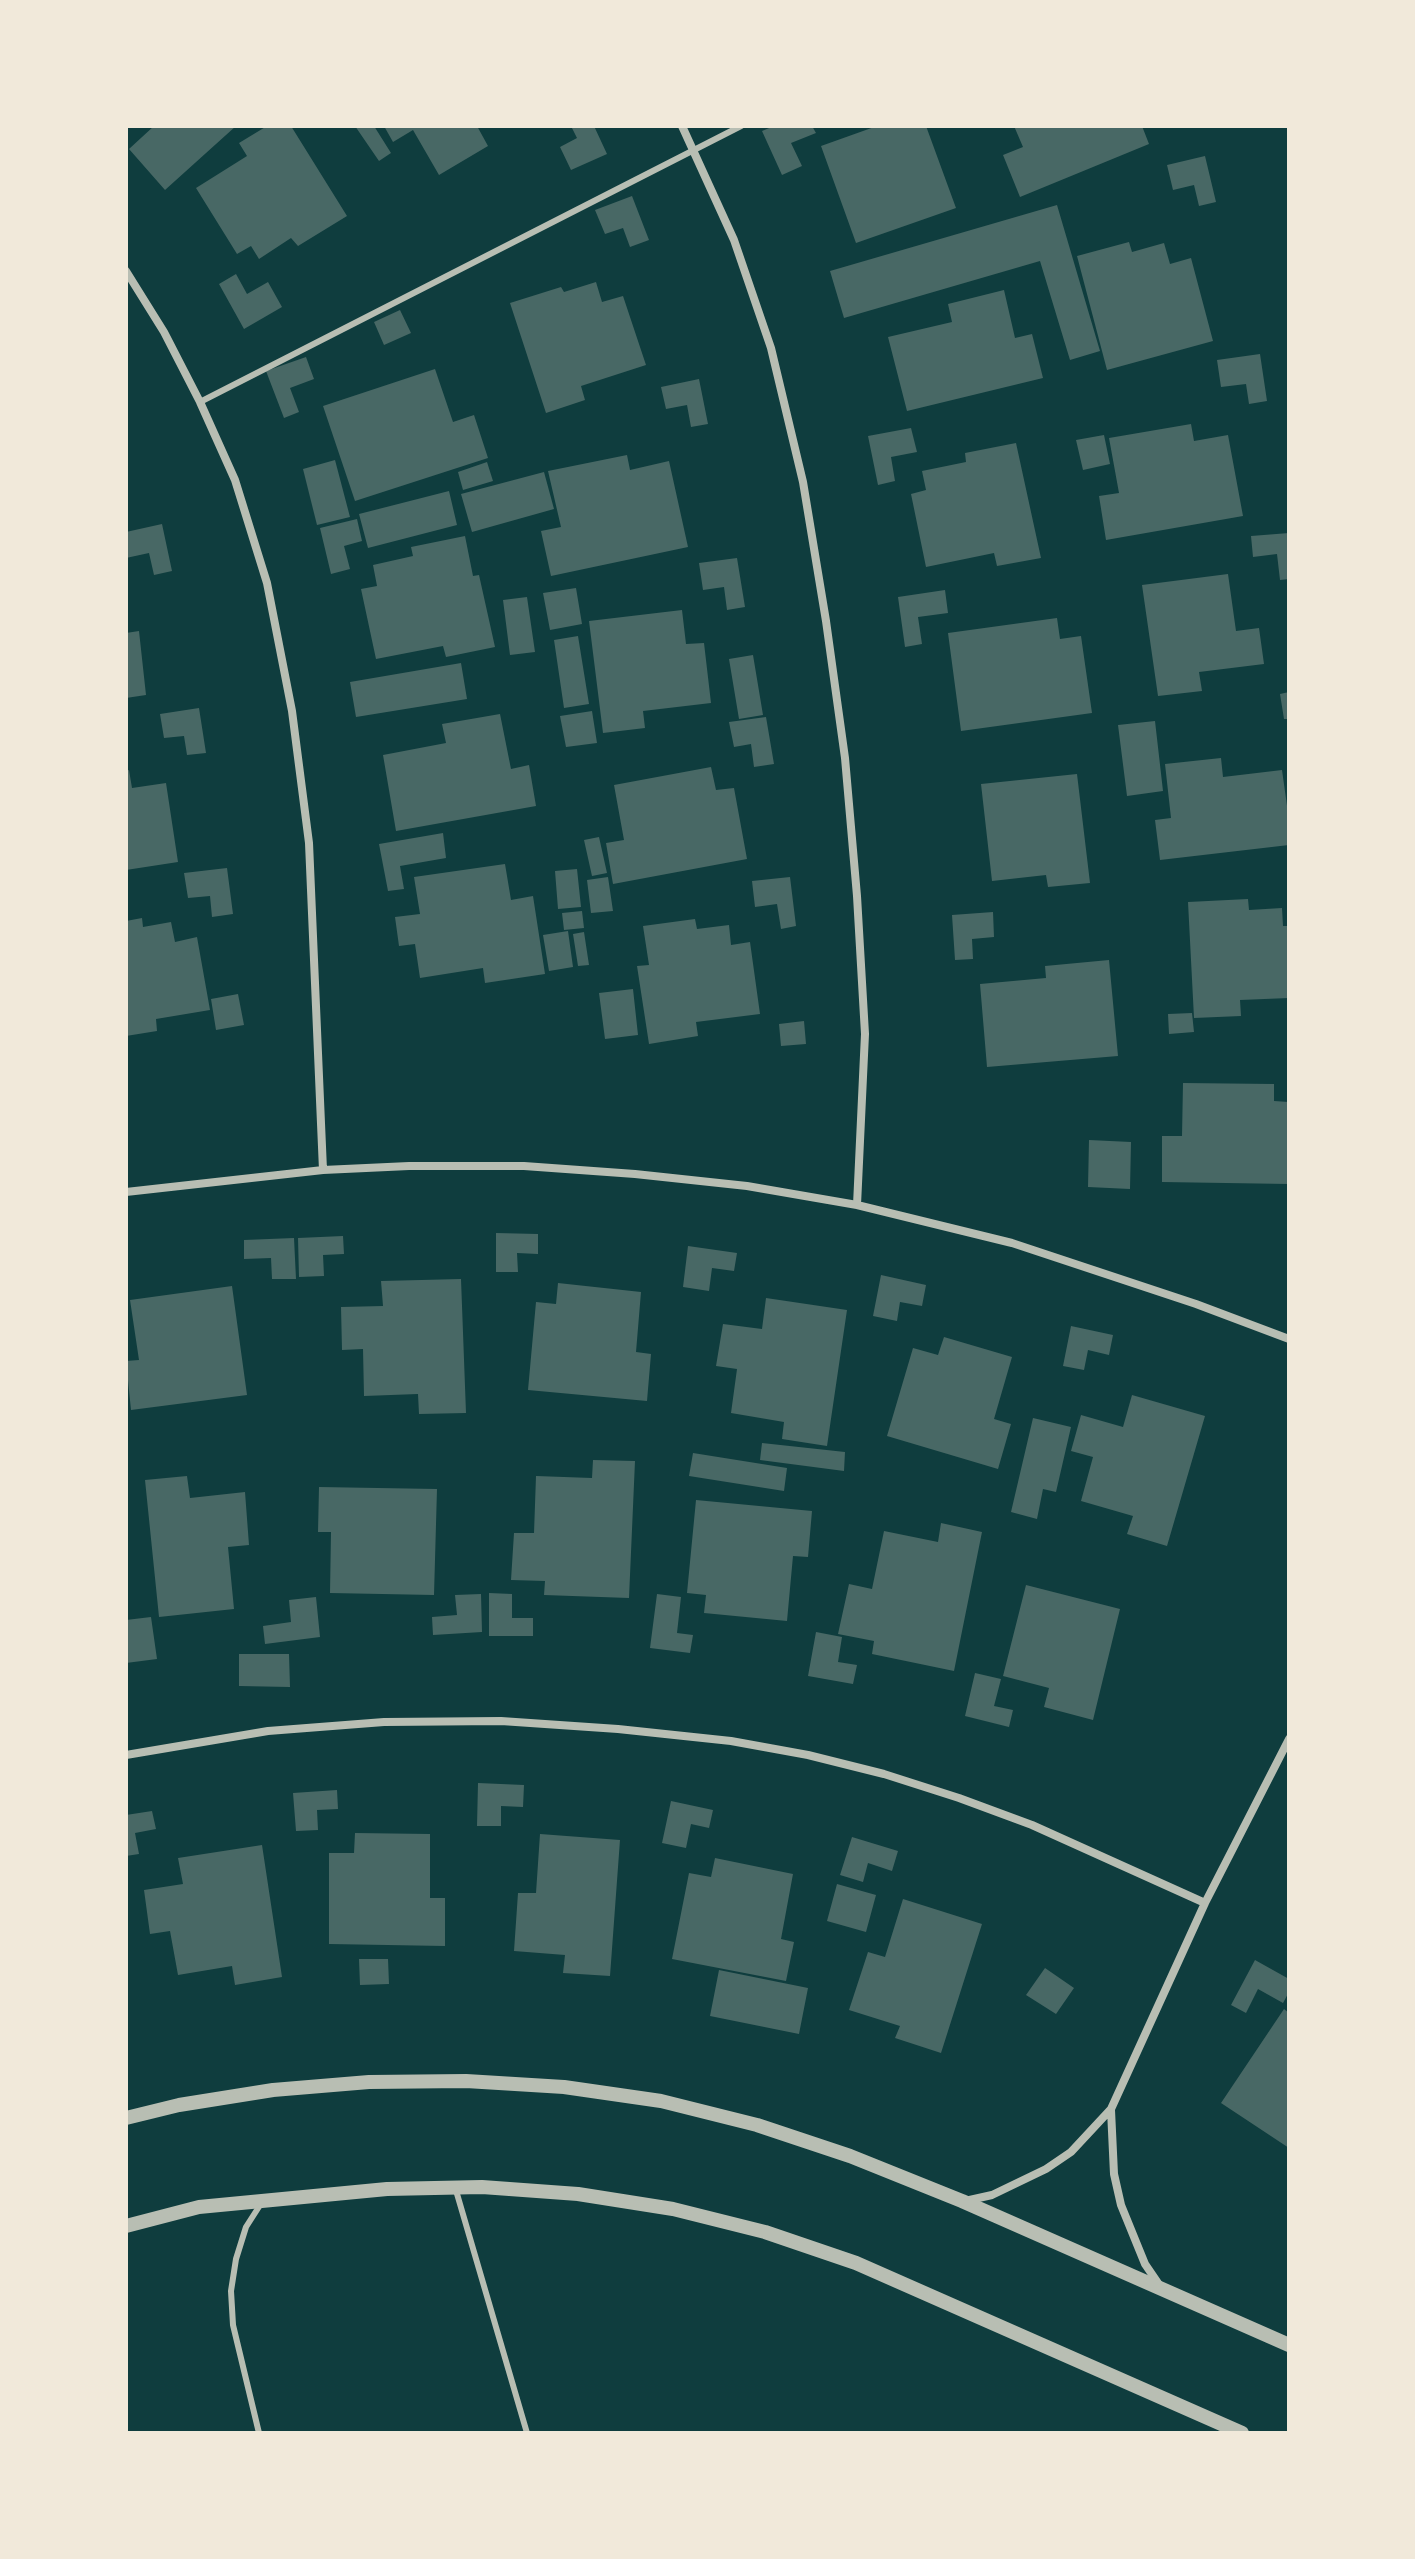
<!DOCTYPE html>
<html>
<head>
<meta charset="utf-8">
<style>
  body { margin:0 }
  #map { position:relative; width:1415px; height:2559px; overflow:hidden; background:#0f3d3e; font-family:Manrope,sans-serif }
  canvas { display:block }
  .frame { position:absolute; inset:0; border:128px solid #f1e9da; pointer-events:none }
</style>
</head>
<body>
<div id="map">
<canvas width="1415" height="2559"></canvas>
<div class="frame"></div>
</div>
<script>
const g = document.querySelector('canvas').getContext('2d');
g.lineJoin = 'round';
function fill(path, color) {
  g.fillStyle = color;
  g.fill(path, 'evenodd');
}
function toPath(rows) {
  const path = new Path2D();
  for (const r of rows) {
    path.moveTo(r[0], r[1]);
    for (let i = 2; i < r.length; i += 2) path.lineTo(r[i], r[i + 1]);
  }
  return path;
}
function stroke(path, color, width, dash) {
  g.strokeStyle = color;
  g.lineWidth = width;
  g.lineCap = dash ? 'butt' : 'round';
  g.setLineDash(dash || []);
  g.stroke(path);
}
fill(toPath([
  [154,126,236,126,165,190,129,149],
  [267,126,291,126,347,216,298,246,291,238,259,259,251,246,237,254,196,188,247,156,239,143],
  [355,126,374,126,391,153,379,161],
  [384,126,477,126,488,146,439,175,413,130,393,142],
  [571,126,594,126,607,154,571,170,560,147,577,138],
  [774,126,812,126,816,133,791,143,802,166,782,175,762,131],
  [877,126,926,126,956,208,856,243,821,146],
  [1014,126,1142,126,1149,144,1020,197,1003,155,1023,147],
  [1205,156,1216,202,1199,206,1194,185,1173,190,1167,165],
  [632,196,649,240,630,247,623,228,605,234,595,210],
  [1057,205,1100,351,1070,360,1040,261,844,318,830,271],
  [1129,242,1132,252,1164,243,1170,264,1191,258,1213,341,1107,370,1077,256],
  [236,274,247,294,268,282,282,307,244,329,219,284],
  [596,282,602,302,623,296,646,365,581,386,585,400,546,413,510,303,561,287,564,292],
  [1004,290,1015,338,1032,334,1043,378,907,411,888,337,952,322,948,304],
  [400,310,411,333,384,345,374,322],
  [1260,354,1267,401,1249,404,1246,384,1221,387,1217,360],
  [306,357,314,379,290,388,299,412,284,418,266,371],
  [435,369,453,422,474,415,488,458,355,501,323,406],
  [699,379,708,424,691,427,687,405,666,409,661,387],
  [1191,424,1194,441,1228,435,1243,516,1106,540,1099,496,1119,493,1109,438],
  [911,428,917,452,891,457,895,481,878,485,868,436],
  [1104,435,1110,464,1083,470,1076,440],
  [1016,443,1041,558,997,566,994,553,926,567,911,494,926,490,922,471,966,462,965,453],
  [627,455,630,470,669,461,688,547,551,576,541,531,561,527,548,471],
  [335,460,350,517,317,525,303,469],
  [487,462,493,481,463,490,458,472],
  [544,472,554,509,472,532,461,494],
  [449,491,457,525,368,548,359,514],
  [357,519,362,541,344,546,350,569,331,574,320,528],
  [162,524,172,571,154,575,149,553,126,558,126,532],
  [1289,533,1289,579,1280,580,1277,554,1253,557,1251,536],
  [465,536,473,576,479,575,495,647,446,657,443,646,376,659,361,589,377,586,373,565,413,556,411,547],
  [737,558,745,607,727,610,724,587,703,590,699,563],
  [1228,574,1236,631,1259,628,1264,664,1199,672,1202,691,1158,696,1142,585],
  [576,588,582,624,550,630,543,593],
  [945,590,948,613,918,617,922,644,905,647,898,597],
  [527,597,535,652,510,655,503,600],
  [682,610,686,644,704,643,711,703,643,711,645,728,603,733,589,621],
  [1057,618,1060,639,1081,636,1092,713,961,731,948,633],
  [139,631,146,695,126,698,126,633],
  [578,636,589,704,564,708,554,640],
  [753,655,763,715,739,719,729,659],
  [461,663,467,699,356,717,350,682],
  [1289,692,1289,719,1284,719,1280,694],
  [199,708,206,753,187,755,184,736,164,738,160,714],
  [592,711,597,743,566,747,560,716],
  [500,714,511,769,529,765,536,806,396,831,383,755,446,743,442,724],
  [766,717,774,764,754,767,751,744,734,747,729,722],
  [1155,721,1163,791,1127,796,1118,725],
  [1221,758,1223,777,1282,770,1289,820,1289,845,1160,860,1155,820,1171,818,1165,764],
  [711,767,716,790,734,788,747,859,613,884,606,843,624,840,614,785],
  [129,770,132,788,166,783,178,862,126,870,126,771],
  [1077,774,1090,883,1048,887,1046,875,992,881,981,784],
  [443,833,446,858,400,866,404,889,388,891,379,844],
  [599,837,607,873,592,876,584,840],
  [505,864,511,900,533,896,545,974,485,983,483,968,420,978,415,944,399,946,395,917,420,914,414,877],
  [227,868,233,914,212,917,210,896,188,898,184,873],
  [577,869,581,907,558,909,555,871],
  [608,877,613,911,591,913,587,880],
  [790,877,796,926,781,929,777,904,755,907,752,881],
  [1248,899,1249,910,1282,908,1283,926,1289,926,1289,998,1240,1000,1241,1016,1194,1018,1188,902],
  [582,911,584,928,564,930,562,913],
  [993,912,994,937,972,939,973,959,955,960,952,915],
  [142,918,143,927,171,922,175,942,197,937,210,1010,156,1019,157,1031,126,1036,126,921],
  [695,919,697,929,729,925,731,945,750,942,760,1014,696,1022,698,1036,649,1044,637,966,649,965,643,926],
  [568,931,573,967,549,971,543,935],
  [584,932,589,965,578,966,573,934],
  [1109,960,1118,1056,987,1067,980,984,1046,978,1045,966],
  [633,989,638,1035,605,1039,599,993],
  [238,994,244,1025,216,1030,211,999],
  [1192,1013,1194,1032,1169,1034,1168,1014],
  [804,1021,806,1044,781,1046,779,1024],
  [1183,1083,1274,1084,1274,1101,1289,1102,1289,1184,1162,1182,1162,1136,1182,1136],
  [1089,1140,1131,1142,1130,1189,1088,1187],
  [496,1233,538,1234,538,1254,517,1253,518,1272,496,1272],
  [343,1236,344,1254,323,1255,324,1276,299,1277,298,1238],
  [294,1238,296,1279,272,1279,271,1258,244,1259,244,1240],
  [688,1246,737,1253,734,1271,712,1268,709,1291,683,1287],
  [881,1275,926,1285,922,1306,900,1302,897,1321,873,1316],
  [461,1279,466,1413,419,1414,418,1394,364,1396,363,1349,342,1350,341,1307,383,1306,381,1281],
  [558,1283,641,1292,636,1352,651,1354,647,1401,528,1390,536,1302,556,1304],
  [232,1286,247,1395,131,1410,126,1361,139,1360,130,1300],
  [766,1298,847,1310,827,1446,782,1439,784,1422,731,1413,737,1369,716,1366,723,1324,762,1329],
  [1071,1326,1113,1335,1109,1355,1088,1350,1084,1370,1063,1366],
  [944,1337,1012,1357,994,1419,1011,1424,998,1469,887,1436,913,1348,938,1355],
  [1132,1395,1205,1416,1167,1546,1127,1534,1133,1516,1081,1501,1093,1457,1071,1451,1081,1415,1123,1427],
  [1033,1418,1071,1427,1056,1492,1043,1489,1037,1519,1011,1512],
  [762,1443,845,1452,844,1471,760,1460],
  [693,1453,787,1468,784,1491,689,1476],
  [593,1460,635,1461,629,1598,544,1595,545,1581,511,1580,514,1533,534,1533,536,1476,592,1478],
  [187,1476,190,1498,245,1492,249,1545,228,1547,234,1609,159,1617,145,1480],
  [319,1487,437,1489,434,1595,330,1593,331,1532,318,1532],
  [696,1500,812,1511,808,1557,793,1556,787,1621,704,1613,706,1595,687,1593],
  [941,1523,982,1532,954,1671,872,1654,874,1641,838,1634,849,1584,872,1589,884,1531,938,1542],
  [1026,1585,1120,1609,1093,1720,1044,1707,1049,1688,1003,1676],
  [489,1593,512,1594,512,1618,533,1618,533,1636,489,1636],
  [481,1594,482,1632,433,1635,432,1617,457,1615,455,1595],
  [657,1594,681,1597,677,1633,693,1635,690,1653,650,1648],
  [316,1597,320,1637,265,1644,263,1626,291,1622,289,1600],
  [151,1617,157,1659,126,1663,126,1620],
  [816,1632,842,1637,838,1662,857,1665,853,1684,808,1676],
  [239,1654,289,1654,290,1687,239,1686],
  [975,1673,1001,1679,994,1706,1013,1710,1009,1727,965,1716],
  [478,1783,524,1785,523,1807,501,1806,501,1826,477,1826],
  [337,1790,338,1809,317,1810,318,1830,296,1831,293,1793],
  [671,1801,713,1810,709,1828,691,1824,686,1848,662,1843],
  [152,1811,156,1829,135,1833,139,1854,126,1856,126,1815],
  [355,1833,430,1834,430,1898,445,1898,445,1946,329,1944,329,1853,354,1853],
  [540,1834,620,1840,610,1976,563,1973,565,1955,514,1951,518,1893,536,1893],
  [852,1837,898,1851,892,1871,868,1863,863,1882,840,1875],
  [262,1845,282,1977,235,1985,232,1966,178,1975,170,1931,150,1934,144,1890,183,1884,178,1858],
  [715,1858,793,1874,781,1939,794,1942,786,1981,672,1959,689,1873,711,1877],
  [837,1884,876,1895,866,1932,827,1921],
  [903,1899,982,1924,941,2053,895,2038,900,2026,849,2010,868,1952,885,1957],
  [359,1959,388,1959,389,1984,360,1985],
  [1255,1960,1289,1979,1289,1992,1283,2003,1258,1989,1246,2013,1231,2005],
  [1045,1968,1074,1988,1056,2014,1026,1995],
  [719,1970,808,1988,799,2034,710,2016],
  [1284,2009,1289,2013,1289,2148,1221,2103]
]), '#486865');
stroke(toPath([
  [200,402,741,126],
  [455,2187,527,2433],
  [259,2433,233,2325,231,2291,236,2259,246,2227,262,2202]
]), '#b8beb3', 6);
stroke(toPath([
  [682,126,734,240,771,348,803,482,826,621,845,758,857,896,865,1034,857,1205],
  [126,271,164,332,200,402,235,480,267,583,292,711,309,843,323,1170],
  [126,1192,323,1170,409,1166,524,1166,635,1174,747,1186,857,1205,1012,1243,1196,1304,1289,1339],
  [126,1755,268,1731,384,1722,501,1721,618,1729,731,1741,808,1755,884,1774,959,1798,1032,1825,1205,1903],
  [1111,2110,1114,2174,1121,2205,1145,2264,1160,2286],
  [965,2201,992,2195,1046,2169,1071,2152,1111,2109,1205,1903,1289,1739]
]), '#b8beb3', 8);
stroke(toPath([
  [126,2118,179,2105,273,2090,369,2082,466,2081,564,2087,661,2101,757,2125,850,2156,962,2201,1289,2345],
  [126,2226,199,2207,387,2189,482,2187,578,2194,673,2209,765,2232,856,2263,1242,2433]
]), '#b8beb3', 14);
</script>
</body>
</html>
